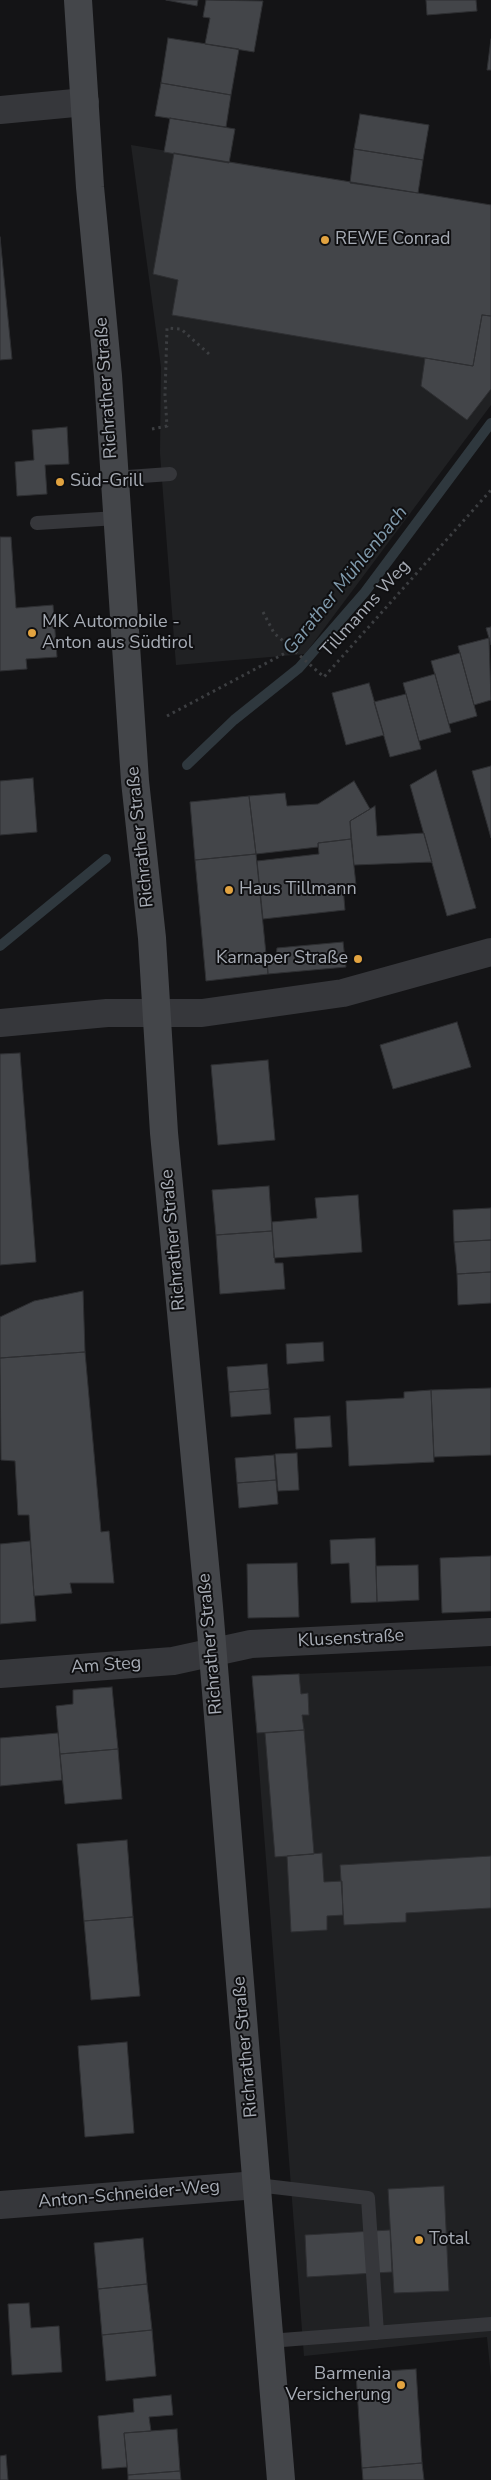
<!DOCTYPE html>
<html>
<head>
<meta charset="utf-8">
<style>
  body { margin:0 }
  canvas { display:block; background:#141416 }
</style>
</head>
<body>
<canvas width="491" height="2480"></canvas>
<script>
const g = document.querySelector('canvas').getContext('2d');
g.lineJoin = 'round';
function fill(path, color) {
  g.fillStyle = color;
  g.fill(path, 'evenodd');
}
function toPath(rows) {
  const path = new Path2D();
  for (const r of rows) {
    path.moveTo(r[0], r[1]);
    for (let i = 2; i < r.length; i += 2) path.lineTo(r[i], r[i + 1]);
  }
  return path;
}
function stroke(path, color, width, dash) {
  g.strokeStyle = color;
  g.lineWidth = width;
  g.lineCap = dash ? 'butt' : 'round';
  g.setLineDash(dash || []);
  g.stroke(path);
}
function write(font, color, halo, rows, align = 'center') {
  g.font = font + ' "Nunito Sans",sans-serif';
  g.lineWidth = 4;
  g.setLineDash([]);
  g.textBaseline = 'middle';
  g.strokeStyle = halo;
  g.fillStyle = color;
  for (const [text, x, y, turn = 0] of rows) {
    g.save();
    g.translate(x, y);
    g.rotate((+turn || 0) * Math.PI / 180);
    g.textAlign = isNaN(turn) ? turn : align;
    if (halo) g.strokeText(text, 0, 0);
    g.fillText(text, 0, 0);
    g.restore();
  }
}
fill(toPath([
  [131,145,491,205,491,405,305,654,176,665,160,453,161,367],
  [491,1666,491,2377,487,2337,304,2356,252,1676]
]), '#202123');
stroke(toPath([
  [187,765,234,720,299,668,365,592,491,423],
  [0,946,106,859]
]), '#2f383e', 10);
const building = toPath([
  [166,0,198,0,197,6,166,0],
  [206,0,263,1,254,52,205,44,210,18,203,17,206,0],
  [426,0,476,0,477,11,427,15,426,0],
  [168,38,239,49,231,95,161,83,168,38],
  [491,39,491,70,487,70,491,39],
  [161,83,231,95,226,127,155,116,161,83],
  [360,114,429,125,423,160,354,149,360,114],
  [170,118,235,129,229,163,164,152,170,118],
  [354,149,423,160,418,193,350,183,354,149],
  [174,153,491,205,491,316,482,315,473,366,172,315,178,280,153,274,174,153],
  [0,237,12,359,0,360,0,237],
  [482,315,491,316,491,389,467,420,421,386,425,358,473,366,482,315],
  [67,427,69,464,45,465,47,494,17,496,15,462,34,460,32,430,67,427],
  [0,537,11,537,16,608,53,605,57,657,26,659,27,669,0,671,0,537],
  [491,627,491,645,486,628,491,627],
  [489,638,491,700,474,705,458,646,489,638],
  [460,653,477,716,449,724,431,661,460,653],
  [435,674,451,732,419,741,403,683,435,674],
  [369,683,384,735,346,745,332,693,369,683],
  [406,694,421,749,390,757,374,702,406,694],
  [491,766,491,838,472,771,491,766],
  [436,770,476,908,447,916,410,785,436,770],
  [33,778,37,832,0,835,0,781,33,778],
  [354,781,370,809,350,821,351,839,318,843,318,847,256,854,249,796,285,793,287,806,318,804,354,781],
  [249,796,256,854,195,860,190,802,249,796],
  [375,806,377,836,424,833,432,862,354,865,350,821,375,806],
  [351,839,356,885,343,887,345,910,263,919,257,861,319,854,318,843,351,839],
  [256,854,268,974,206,981,195,860,256,854],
  [343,942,346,967,268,974,267,957,276,956,277,948,343,942],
  [457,1022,471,1067,393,1089,380,1045,457,1022],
  [20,1053,36,1262,0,1265,0,1054,20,1053],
  [268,1060,275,1140,218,1145,211,1065,268,1060],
  [269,1186,272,1231,216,1235,212,1190,269,1186],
  [358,1195,362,1252,274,1258,272,1222,317,1218,315,1198,358,1195],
  [491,1208,491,1240,454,1242,453,1210,491,1208],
  [272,1231,275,1263,283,1263,285,1289,220,1294,216,1235,272,1231],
  [491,1240,491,1272,457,1274,454,1242,491,1240],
  [491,1272,491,1303,458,1305,457,1274,491,1272],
  [83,1291,85,1352,0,1358,0,1317,34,1301,83,1291],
  [323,1342,324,1361,287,1364,286,1344,323,1342],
  [85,1352,101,1532,109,1531,114,1583,70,1583,72,1593,34,1596,29,1515,18,1515,15,1461,1,1460,0,1358,85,1352],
  [267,1364,269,1389,229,1392,227,1367,267,1364],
  [491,1388,491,1455,434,1457,431,1390,491,1388],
  [269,1389,271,1414,231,1417,229,1392,269,1389],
  [431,1390,434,1462,349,1466,346,1401,404,1398,404,1392,431,1390],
  [330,1416,332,1447,296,1449,294,1418,330,1416],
  [297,1453,299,1490,278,1491,275,1454,297,1453],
  [274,1455,276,1480,237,1483,235,1458,274,1455],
  [276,1480,278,1504,239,1508,237,1483,276,1480],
  [375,1538,377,1602,351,1603,349,1563,331,1564,330,1540,375,1538],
  [30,1541,36,1621,0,1624,0,1544,30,1541],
  [491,1556,491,1611,442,1613,440,1558,491,1556],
  [297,1563,299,1617,248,1618,247,1564,297,1563],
  [418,1565,419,1600,377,1602,376,1566,418,1565],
  [299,1674,301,1694,308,1693,309,1715,302,1715,304,1730,257,1733,252,1676,299,1674],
  [112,1687,118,1749,60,1754,56,1706,73,1704,73,1690,112,1687],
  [304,1730,314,1854,275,1857,265,1733,304,1730],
  [58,1733,62,1780,0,1786,0,1738,58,1733],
  [118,1749,122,1799,65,1804,60,1754,118,1749],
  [127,1840,133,1917,84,1921,77,1844,127,1840],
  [322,1853,324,1882,342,1881,343,1915,327,1916,327,1930,291,1932,287,1856,322,1853],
  [491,1856,491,1908,406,1913,406,1922,344,1925,340,1865,491,1856],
  [133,1917,140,1996,91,2000,84,1921,133,1917],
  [127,2042,134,2133,85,2137,78,2046,127,2042],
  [444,2186,449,2291,394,2293,388,2189,444,2186],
  [390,2230,392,2272,307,2277,305,2235,390,2230],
  [143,2238,147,2284,98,2289,94,2243,143,2238],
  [147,2284,152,2330,102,2335,98,2289,147,2284],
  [29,2303,31,2328,59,2326,62,2372,12,2375,8,2304,29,2303],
  [152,2330,156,2376,106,2381,102,2335,152,2330],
  [416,2369,422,2463,362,2468,356,2373,416,2369],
  [171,2395,173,2415,149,2417,151,2431,124,2433,127,2467,102,2469,98,2416,134,2412,133,2399,171,2395],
  [177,2429,180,2471,128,2475,124,2433,177,2429],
  [6,2455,8,2480,0,2480,0,2456,6,2455],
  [422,2463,424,2480,363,2480,362,2468,422,2463],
  [180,2471,181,2480,128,2480,128,2475,180,2471]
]);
fill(building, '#434549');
stroke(building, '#2e2f32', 1);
stroke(toPath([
  [152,429,167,426,165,395,167,328,181,329,209,354],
  [263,612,274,633,324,677,491,490],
  [167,716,291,650]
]), '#3c3e41', 3, [2.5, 4]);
stroke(toPath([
  [114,478,170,474],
  [37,523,117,518],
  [257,2185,368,2198,377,2333],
  [269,2341,491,2324]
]), '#36373b', 14);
stroke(toPath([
  [0,110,85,102],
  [0,1023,107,1013,202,1013,343,993,491,952],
  [0,1674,173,1661,251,1644,491,1632],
  [0,2205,257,2185]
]), '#36373b', 28);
stroke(toPath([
  [78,0,90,187,108,376,135,781,152,938,164,1133,209,1607,281,2480]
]), '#44464a', 28);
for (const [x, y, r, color] of [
  [325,240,5,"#e2a340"],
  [60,482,5,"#e2a340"],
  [32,633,5,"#e2a340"],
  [229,890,5,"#e2a340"],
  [358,959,5,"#e2a340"],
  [419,2240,5,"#e2a340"],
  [401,2385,5,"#e2a340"]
]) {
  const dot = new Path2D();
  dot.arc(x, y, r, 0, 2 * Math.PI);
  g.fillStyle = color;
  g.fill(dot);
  stroke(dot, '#0f0f11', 2);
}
write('18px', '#a7acb5', '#0f0f11', [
  ["REWE Conrad",335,240],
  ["Süd-Grill",70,482],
  ["MK Automobile -",42,623],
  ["Anton aus Südtirol",42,644],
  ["Haus Tillmann",239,890],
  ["Karnaper Straße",348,959,"right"],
  ["Total",429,2240],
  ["Barmenia",391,2375,"right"],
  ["Versicherung",391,2396,"right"]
], 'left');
write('18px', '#a7acb5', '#0f0f11', [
  ["Richrather Straße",107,388,-94],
  ["Tillmanns Weg",366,609,-48],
  ["Richrather Straße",141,837,-96],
  ["Richrather Straße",174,1240,-95],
  ["Klusenstraße",351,1639,-3],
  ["Richrather Straße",211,1644,-95],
  ["Am Steg",106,1666,-4],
  ["Richrather Straße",246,2047,-95],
  ["Anton-Schneider-Weg",129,2195,-5]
]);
write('italic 19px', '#819bad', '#0f0f11', [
  ["Garather Mühlenbach",346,581,-51]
]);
</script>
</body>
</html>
